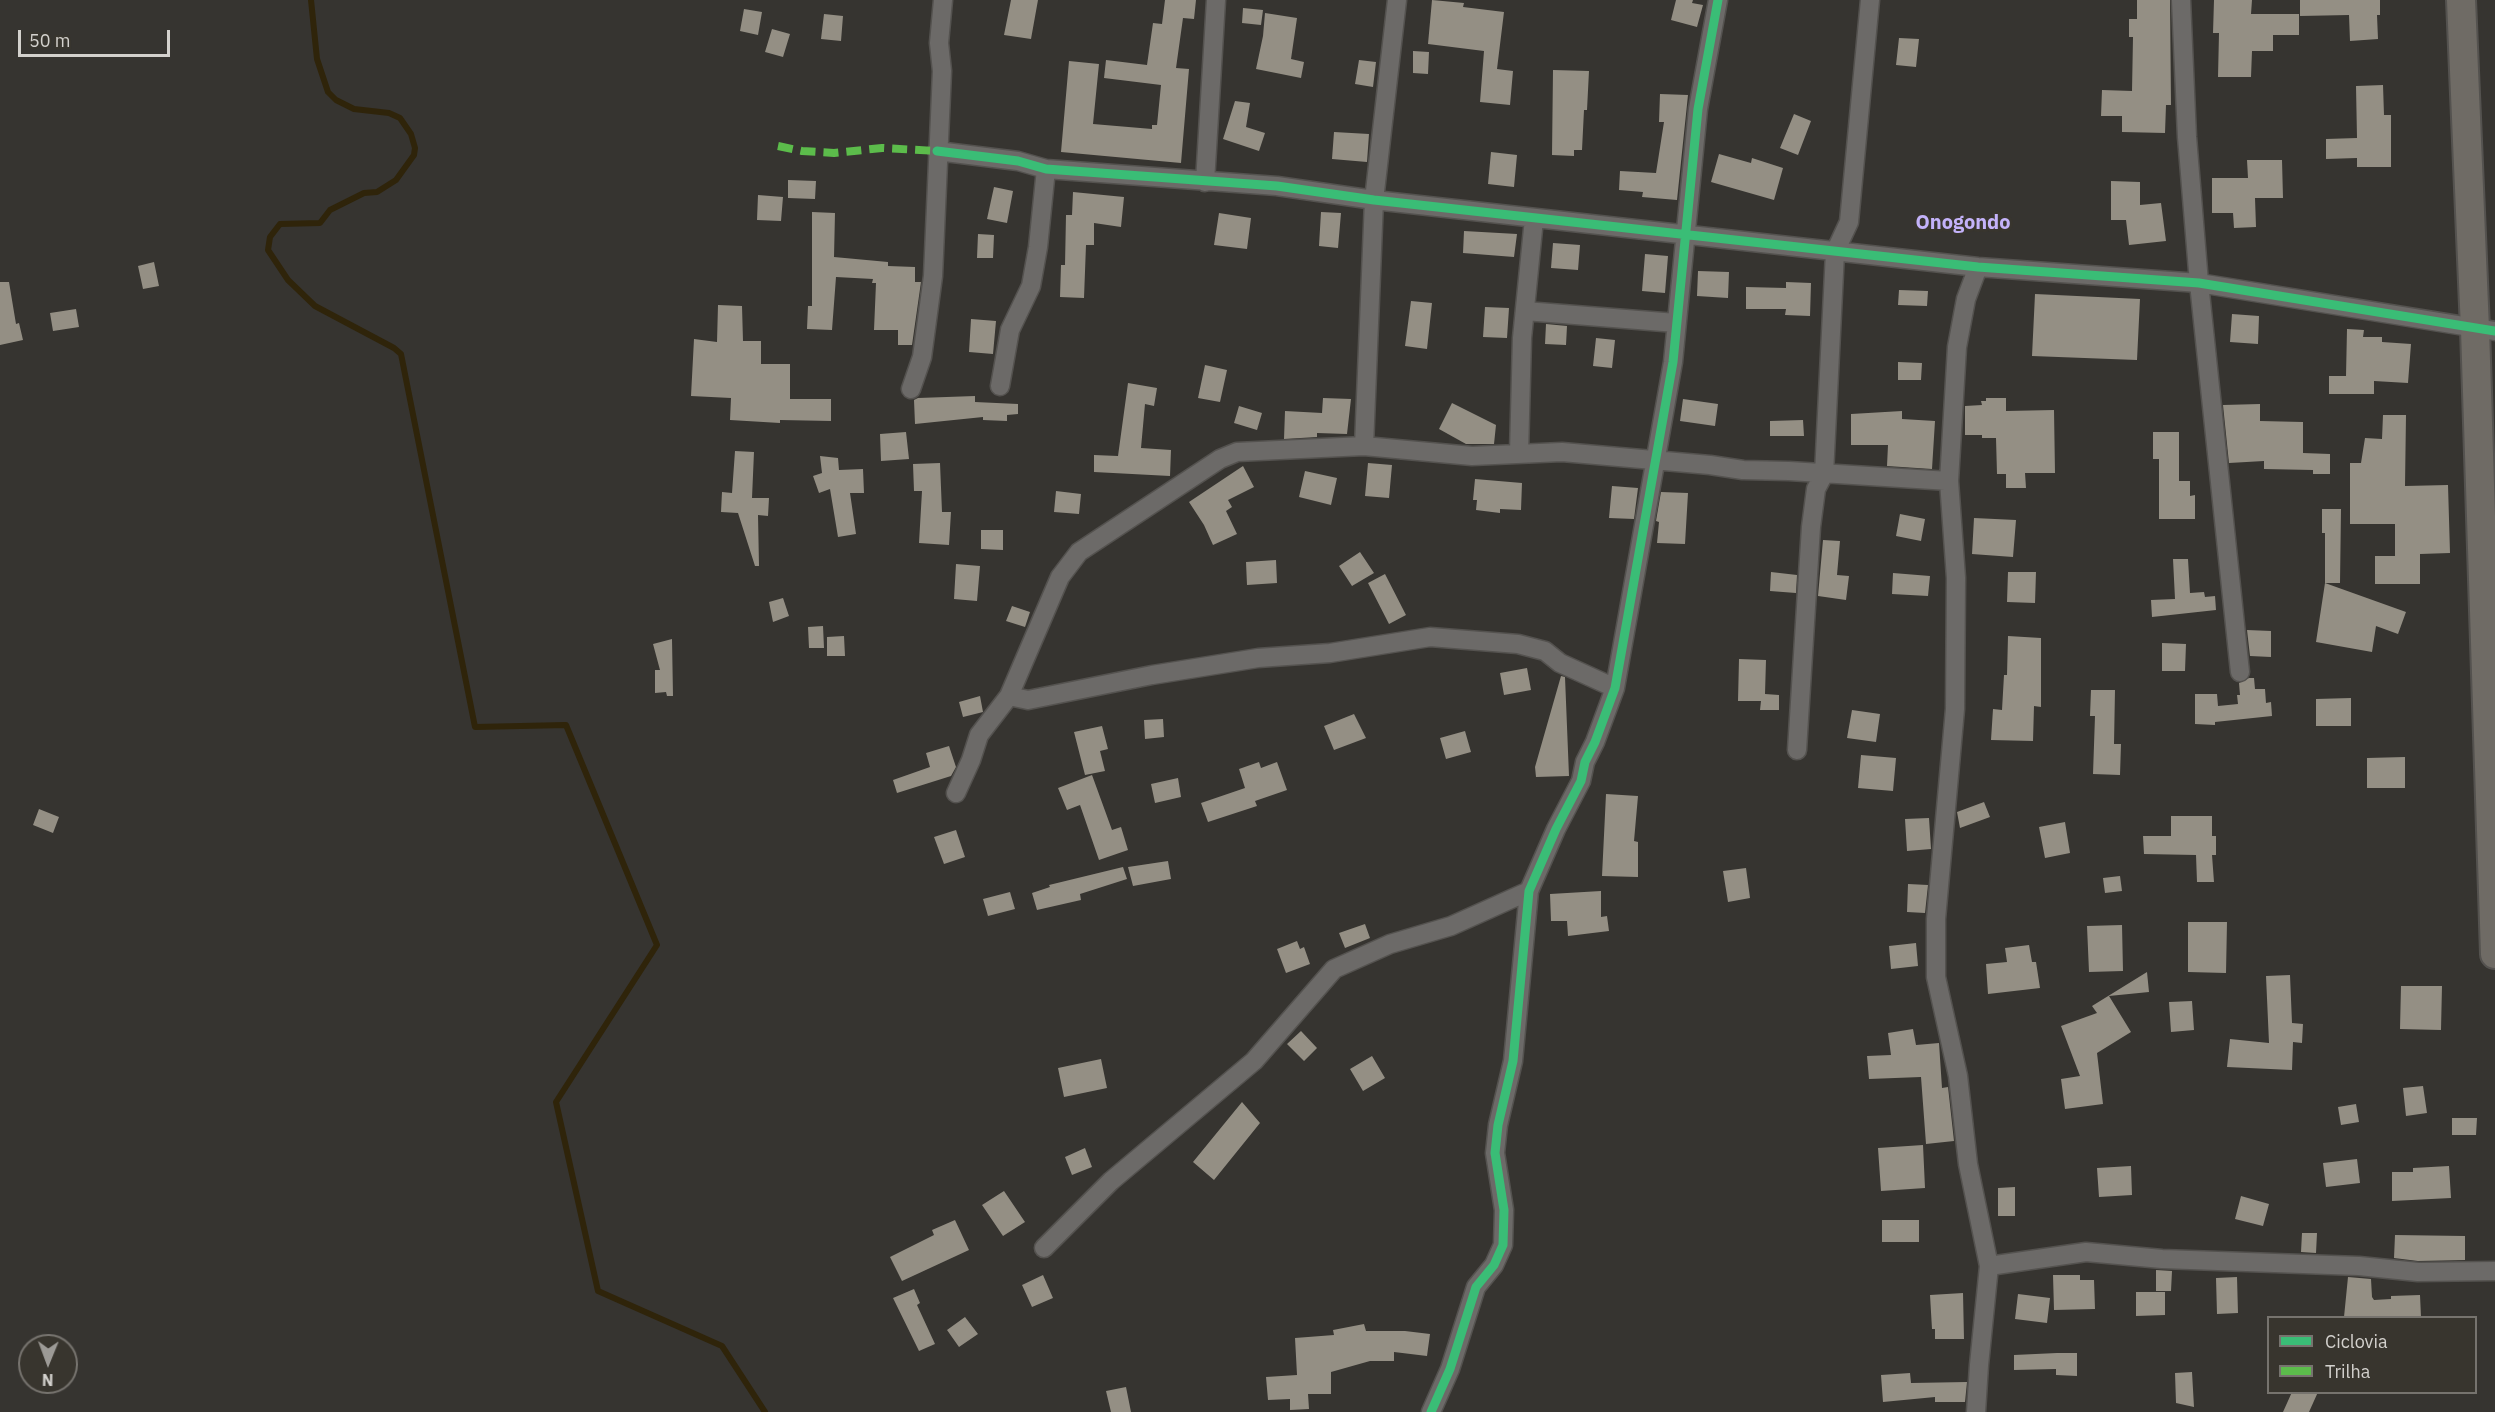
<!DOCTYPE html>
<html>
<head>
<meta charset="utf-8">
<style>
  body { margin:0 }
  #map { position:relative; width:2495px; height:1412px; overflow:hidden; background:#363430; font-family:"IBM Plex Sans",sans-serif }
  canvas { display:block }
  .legend { position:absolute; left:2267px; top:1316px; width:210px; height:78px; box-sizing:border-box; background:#38352e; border:2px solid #76736e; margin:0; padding:8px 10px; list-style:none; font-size:18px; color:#d3d1cd }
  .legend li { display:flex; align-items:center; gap:12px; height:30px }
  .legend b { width:30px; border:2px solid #76736e }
  .north { position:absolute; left:18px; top:1334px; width:60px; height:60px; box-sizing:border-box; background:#38352e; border:2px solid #76736e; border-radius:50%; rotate:181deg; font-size:16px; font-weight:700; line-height:24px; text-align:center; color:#d3d1cd }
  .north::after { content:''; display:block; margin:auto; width:21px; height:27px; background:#9c9a96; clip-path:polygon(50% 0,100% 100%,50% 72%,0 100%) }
  .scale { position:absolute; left:18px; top:30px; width:152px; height:27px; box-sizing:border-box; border:3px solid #d3d1cd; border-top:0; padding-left:8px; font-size:18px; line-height:21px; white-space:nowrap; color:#d3d1cd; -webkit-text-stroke:4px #38352e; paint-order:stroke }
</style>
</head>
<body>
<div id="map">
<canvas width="2495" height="1412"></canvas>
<ul class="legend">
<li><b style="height:8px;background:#3abd76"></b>Ciclovia</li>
<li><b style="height:8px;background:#5cbc4b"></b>Trilha</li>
</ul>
<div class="north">N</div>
<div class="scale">50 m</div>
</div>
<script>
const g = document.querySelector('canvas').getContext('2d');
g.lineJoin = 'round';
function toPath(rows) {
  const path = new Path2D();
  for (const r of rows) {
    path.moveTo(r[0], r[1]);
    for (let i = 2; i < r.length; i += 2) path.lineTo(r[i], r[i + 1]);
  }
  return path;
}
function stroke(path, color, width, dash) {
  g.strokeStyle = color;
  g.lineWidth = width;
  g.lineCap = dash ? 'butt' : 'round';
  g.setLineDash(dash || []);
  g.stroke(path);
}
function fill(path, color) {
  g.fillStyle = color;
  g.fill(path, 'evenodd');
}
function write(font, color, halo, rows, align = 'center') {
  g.font = font + ' "IBM Plex Sans",sans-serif';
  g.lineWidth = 6;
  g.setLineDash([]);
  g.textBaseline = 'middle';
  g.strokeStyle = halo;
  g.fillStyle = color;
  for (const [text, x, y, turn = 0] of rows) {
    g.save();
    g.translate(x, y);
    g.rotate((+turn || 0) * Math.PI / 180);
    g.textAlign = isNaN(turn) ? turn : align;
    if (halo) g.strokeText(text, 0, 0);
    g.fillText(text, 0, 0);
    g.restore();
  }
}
stroke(toPath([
  [311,0,317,59,328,92,336,100,354,109,389,113,400,118,411,134,415,148,414,155,396,180,377,192,364,193,330,210,320,223,280,224,270,237,268,250,288,280,315,306,394,348,401,354,475,727,566,725,657,945,556,1102,598,1291,722,1346,765,1412]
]), '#2f240a', 6);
fill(toPath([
  [1011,0,1038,0,1031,39,1004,35],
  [1165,0,1196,0,1194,19,1183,18,1176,68,1189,69,1181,163,1061,152,1069,61,1099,64,1093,124,1152,129,1152,125,1157,125,1161,85,1104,78,1106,60,1147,65,1153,23,1162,24],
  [1432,0,1464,3,1463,7,1504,12,1497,69,1513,71,1510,105,1480,102,1484,51,1428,44],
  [1676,0,1693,0,1692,3,1703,5,1697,27,1671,20],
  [2137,0,2170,0,2171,105,2166,105,2165,133,2122,132,2122,116,2101,116,2102,90,2132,91,2133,37,2129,37,2129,19,2137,19],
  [2214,0,2252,0,2251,14,2299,14,2299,35,2273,35,2273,51,2252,51,2251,77,2218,77,2219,33,2213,33],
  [2300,0,2380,0,2380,15,2377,15,2378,39,2350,41,2349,15,2300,16],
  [1243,8,1263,10,1261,25,1242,23],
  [744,9,762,12,758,35,740,31],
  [1265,13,1297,18,1291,59,1304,62,1301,78,1256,69,1263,36],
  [824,14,843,16,841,41,821,39],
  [772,29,790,34,783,57,765,52],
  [1899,38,1919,39,1916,67,1896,65],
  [1413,51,1429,52,1428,74,1413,73],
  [1359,60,1376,62,1373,87,1355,84],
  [1553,70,1589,71,1587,110,1584,110,1582,150,1574,150,1574,156,1552,155],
  [2383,85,2384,115,2391,115,2391,167,2357,167,2357,158,2326,159,2326,139,2357,138,2356,86],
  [1660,94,1688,95,1677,200,1642,197,1643,192,1619,190,1620,171,1656,173,1664,122,1659,122],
  [1235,101,1250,103,1246,127,1265,133,1259,151,1223,139],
  [1794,114,1811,121,1798,155,1780,148],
  [1334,132,1369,134,1367,162,1332,159],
  [1491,152,1517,155,1514,187,1488,184],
  [1719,154,1751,163,1752,158,1783,168,1774,200,1711,182],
  [2247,160,2282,160,2283,198,2255,198,2256,227,2234,228,2233,213,2212,213,2212,178,2248,178],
  [788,180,816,181,815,199,788,198],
  [2111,181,2140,182,2140,205,2161,203,2166,241,2129,245,2126,220,2111,220],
  [994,187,1013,191,1007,223,987,219],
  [1073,192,1124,197,1121,227,1094,223,1094,245,1086,245,1084,298,1060,297,1061,265,1065,265,1066,215,1072,215],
  [758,195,783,197,781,221,757,220],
  [812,212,835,213,834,257,888,262,888,266,915,267,915,282,921,282,912,345,898,345,898,330,874,330,876,283,872,283,873,279,836,277,832,330,807,329,808,306,812,306],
  [1321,212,1341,213,1338,248,1319,246],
  [1219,213,1251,218,1247,249,1214,245],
  [1464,231,1517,234,1514,257,1463,253],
  [978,234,994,235,993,258,977,258],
  [1553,243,1580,245,1578,270,1551,268],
  [1645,254,1668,256,1665,293,1642,291],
  [154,262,159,286,143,289,138,266],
  [1698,271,1729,272,1728,298,1697,296],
  [0,282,9,282,16,324,19,323,23,340,0,345],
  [1786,282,1811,283,1810,316,1785,315,1786,309,1746,309,1746,287,1786,288],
  [1899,290,1928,291,1927,306,1898,305],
  [2035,294,2140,299,2137,360,2032,356],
  [1411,301,1432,303,1427,349,1405,346],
  [718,305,742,306,743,341,761,341,761,364,790,364,790,399,831,399,831,421,780,420,780,423,730,420,731,398,691,396,694,339,717,342],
  [1485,307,1509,308,1507,338,1483,337],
  [76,309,79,327,53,331,50,313],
  [2232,314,2259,316,2258,344,2230,342],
  [971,319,996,321,993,354,969,352],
  [1546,324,1567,326,1566,345,1545,344],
  [2347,329,2364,330,2363,337,2382,337,2382,342,2411,344,2408,383,2374,381,2374,394,2329,394,2329,376,2346,376],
  [1596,338,1615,340,1612,368,1593,366],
  [1898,362,1922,363,1921,380,1898,380],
  [1205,365,1227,370,1220,402,1198,398],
  [1128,383,1157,388,1154,406,1145,404,1141,448,1171,450,1170,476,1094,472,1094,455,1118,456],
  [975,396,975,402,1018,404,1018,414,1007,415,1007,421,983,420,983,417,915,424,914,400,918,398],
  [1323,398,1351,399,1347,434,1317,433,1317,437,1284,439,1285,411,1322,413],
  [1986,398,2006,398,2006,411,2054,410,2055,473,2025,473,2026,488,2006,488,2006,474,1997,474,1996,438,1982,438,1982,435,1965,435,1965,406,1982,405,1981,401,1986,401],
  [1683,399,1718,404,1715,426,1680,421],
  [1452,403,1496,425,1494,444,1466,444,1439,429],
  [2260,404,2260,421,2303,422,2303,453,2330,454,2330,474,2313,474,2313,470,2264,469,2264,461,2229,463,2223,405],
  [1239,406,1262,413,1257,430,1234,423],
  [1902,411,1902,419,1935,421,1932,469,1887,466,1888,445,1851,445,1851,414],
  [2383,415,2406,415,2405,486,2448,485,2450,553,2420,554,2420,584,2375,584,2375,556,2395,556,2395,524,2350,524,2350,463,2361,463,2365,438,2382,439],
  [1803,420,1804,436,1770,436,1770,421],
  [906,432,909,459,881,461,880,434],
  [2153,432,2179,432,2179,481,2190,481,2190,496,2195,495,2195,519,2159,519,2159,459,2153,459],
  [735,451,754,452,752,498,769,498,768,516,758,515,759,566,755,566,738,513,721,512,722,492,732,493],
  [820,456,838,458,839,470,863,469,864,493,850,493,856,534,838,537,830,489,819,493,813,476,822,473],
  [940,463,942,512,951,512,949,545,919,543,922,491,914,491,913,464],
  [1368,463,1392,465,1389,498,1365,496],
  [1243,466,1254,487,1228,500,1232,507,1226,511,1237,534,1213,545,1204,525,1189,502],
  [1305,471,1337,478,1331,505,1299,497],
  [1475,479,1522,483,1521,510,1500,509,1500,513,1476,510,1477,500,1473,500],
  [1612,486,1638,488,1634,519,1609,518],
  [1056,491,1081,494,1079,514,1054,512],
  [1661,492,1688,493,1685,544,1657,543,1659,522,1656,521],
  [2322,509,2341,509,2340,583,2325,583,2325,533,2322,533],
  [1900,514,1925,519,1921,541,1896,536],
  [1974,518,2016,520,2013,557,1972,554],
  [981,530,1003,530,1003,550,981,549],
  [1823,540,1840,541,1837,575,1849,576,1846,600,1818,596],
  [1360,552,1374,573,1352,586,1339,566],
  [2173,559,2188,559,2190,593,2204,592,2205,597,2215,596,2216,610,2152,617,2151,600,2175,599],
  [1276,560,1277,583,1247,585,1246,562],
  [956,564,980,566,977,601,954,599],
  [1771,572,1797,575,1796,593,1770,591],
  [2008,572,2036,572,2035,603,2007,602],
  [1893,573,1930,576,1928,596,1892,594],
  [1385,574,1406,615,1389,624,1368,583],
  [2325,583,2406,612,2398,634,2376,626,2372,652,2316,642],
  [783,598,789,616,773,622,769,602],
  [1012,606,1030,612,1025,627,1006,621],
  [823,626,824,648,809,648,808,627],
  [2247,630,2271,631,2271,657,2250,656],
  [844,636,845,656,827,656,827,637],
  [2008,636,2041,638,2041,707,2034,706,2033,741,1991,740,1993,709,2002,710,2004,675,2007,675],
  [672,639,673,696,667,696,666,692,655,693,655,670,660,670,653,644],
  [2162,643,2186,644,2185,671,2162,671],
  [1739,659,1766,660,1765,694,1779,695,1779,710,1760,710,1761,701,1738,701],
  [1527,668,1531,690,1504,695,1500,673],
  [1561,676,1565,677,1569,776,1536,777,1535,767],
  [2249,678,2254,678,2255,689,2265,689,2266,703,2271,702,2272,716,2215,722,2215,725,2195,724,2195,694,2217,694,2218,706,2238,704,2237,695,2240,695,2239,683],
  [2091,690,2115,690,2114,744,2121,744,2120,775,2093,774,2095,716,2090,716],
  [980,696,983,712,963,717,959,702],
  [2351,698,2351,726,2316,726,2316,699],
  [1852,710,1880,714,1876,742,1847,738],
  [1354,714,1366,738,1334,750,1324,726],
  [1163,719,1164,737,1145,739,1144,720],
  [1102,726,1108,749,1100,751,1105,771,1085,775,1074,732],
  [1465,731,1471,752,1446,759,1440,738],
  [949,746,956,767,951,776,897,793,893,780,930,767,926,753],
  [1861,755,1896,758,1893,791,1858,788],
  [2405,757,2405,788,2367,788,2367,758],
  [1259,762,1261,768,1277,762,1287,790,1255,801,1257,806,1208,822,1201,803,1245,788,1239,769],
  [1092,775,1112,830,1121,827,1128,850,1099,860,1080,805,1067,810,1058,788],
  [1178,778,1181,797,1155,803,1151,784],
  [1606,794,1638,796,1634,841,1638,842,1638,877,1602,876],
  [1984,802,1990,817,1960,828,1957,812],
  [39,809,59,817,53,833,33,825],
  [2171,816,2212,816,2212,836,2216,836,2216,855,2212,855,2214,882,2197,882,2196,855,2144,854,2143,836,2171,836],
  [1929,818,1931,849,1907,851,1905,819],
  [2065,822,2070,853,2045,858,2039,827],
  [956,830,965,857,944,864,934,837],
  [1168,861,1171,879,1133,886,1128,867],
  [1123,867,1127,879,1080,894,1081,900,1037,910,1032,893,1050,887,1049,885],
  [1746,868,1750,898,1728,902,1723,871],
  [2120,876,2122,891,2105,893,2103,878],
  [1908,884,1928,885,1925,913,1907,912],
  [1601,891,1601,917,1607,916,1609,931,1568,936,1567,921,1551,921,1550,894],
  [1010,892,1015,909,988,916,983,899],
  [2188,922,2227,922,2226,973,2188,972],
  [1365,924,1370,938,1345,948,1339,933],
  [2122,925,2123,971,2089,972,2087,926],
  [1297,941,1300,949,1304,947,1310,964,1286,973,1277,949],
  [1916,943,1918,966,1891,969,1889,946],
  [2029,945,2032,962,2036,962,2040,988,1988,994,1986,964,2007,962,2005,948],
  [2147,972,2149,992,2109,996,2131,1032,2097,1053,2103,1104,2065,1109,2061,1079,2080,1076,2061,1026,2097,1013,2092,1006],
  [2290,975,2292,1023,2303,1024,2302,1043,2293,1042,2292,1070,2227,1067,2230,1039,2269,1043,2266,976],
  [2401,986,2442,986,2441,1030,2400,1029],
  [2192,1001,2194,1030,2171,1032,2169,1002],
  [1913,1029,1916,1045,1939,1043,1942,1088,1948,1087,1954,1141,1926,1144,1921,1077,1869,1079,1867,1056,1891,1055,1888,1033],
  [1301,1031,1317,1048,1304,1061,1287,1044],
  [1372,1056,1385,1078,1363,1091,1350,1069],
  [1101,1059,1107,1088,1064,1097,1058,1068],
  [2423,1086,2427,1113,2406,1116,2403,1088],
  [1242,1102,1260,1123,1214,1180,1193,1162],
  [2356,1104,2359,1122,2341,1125,2338,1107],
  [2452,1118,2477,1118,2476,1135,2452,1135],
  [1923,1145,1925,1188,1881,1191,1878,1148],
  [1085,1148,1092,1167,1072,1175,1065,1157],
  [2357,1159,2360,1183,2326,1187,2323,1163],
  [2131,1166,2132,1195,2099,1197,2097,1168],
  [2449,1166,2451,1198,2392,1201,2392,1172,2413,1172,2413,1168],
  [2015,1187,2015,1216,1998,1216,1998,1188],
  [1004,1191,1025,1222,1003,1236,982,1205],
  [2241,1196,2269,1204,2263,1226,2235,1219],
  [955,1220,969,1250,902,1281,890,1257,934,1235,932,1230],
  [1882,1220,1919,1220,1919,1242,1882,1242],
  [2302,1233,2317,1233,2316,1253,2301,1252],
  [2395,1235,2465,1236,2465,1260,2418,1261,2394,1258],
  [2156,1270,2172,1271,2171,1291,2156,1291],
  [1043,1275,1053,1298,1032,1307,1022,1285],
  [2053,1275,2080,1275,2080,1280,2094,1280,2095,1309,2054,1310],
  [2237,1277,2238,1313,2217,1314,2216,1278],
  [2348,1277,2371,1279,2372,1297,2374,1300,2391,1299,2391,1296,2420,1295,2421,1317,2344,1317],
  [914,1289,920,1303,917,1305,935,1344,919,1351,893,1298],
  [2136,1292,2165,1292,2165,1315,2136,1316],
  [1963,1293,1964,1339,1935,1339,1935,1329,1932,1329,1930,1295],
  [2018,1294,2050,1298,2047,1323,2015,1319],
  [965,1317,978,1334,959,1347,947,1330],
  [1364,1324,1366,1331,1405,1331,1430,1334,1427,1356,1394,1352,1394,1361,1370,1361,1331,1372,1331,1394,1308,1394,1309,1409,1290,1410,1290,1399,1268,1400,1266,1377,1297,1375,1295,1338,1334,1335,1333,1330],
  [2057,1353,2077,1353,2077,1376,2056,1375,2056,1369,2014,1370,2014,1355],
  [2192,1372,2194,1407,2176,1403,2175,1373],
  [1910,1373,1911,1383,1967,1382,1965,1402,1935,1402,1935,1397,1883,1402,1881,1375],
  [1126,1387,1131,1412,1111,1412,1106,1391],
  [2292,1392,2318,1392,2309,1412,2283,1412]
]), '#948f84');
const street = toPath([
  [2181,0,2187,137,2199,283,2240,672],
  [937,151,1018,161,1046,169,1277,186,1374,200,1978,267,2199,283,2495,331],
  [1205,182,1216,0],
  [1525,311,1676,323],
  [1000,386,1010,330,1031,286,1038,247,1046,169],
  [911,389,922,357,933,276,942,71,939,43,943,0],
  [1364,446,1374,200,1397,0],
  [1519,453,1522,338,1534,219],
  [1009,696,1028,700,1152,675,1258,658,1330,653,1430,637,1518,644,1545,651,1560,663,1615,688],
  [1797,750,1811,527,1816,489,1824,474,1835,252,1849,222,1870,0],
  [956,793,971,760,979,735,1009,696,1060,577,1079,552,1220,459,1237,452,1364,446,1472,456,1562,452,1710,465,1743,470,1789,471,1949,481],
  [1044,1248,1111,1181,1254,1061,1334,969,1390,944,1451,926,1529,891],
  [1989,1266,2086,1252,2162,1259,2359,1266,2418,1272,2495,1271],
  [1431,1412,1450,1369,1476,1287,1494,1265,1503,1245,1504,1210,1495,1153,1498,1125,1513,1061,1529,891,1556,829,1581,781,1585,762,1595,742,1615,688,1673,362,1698,109,1718,0],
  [1976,1412,1979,1365,1989,1266,1968,1164,1958,1076,1936,977,1936,919,1955,709,1956,578,1949,481,1957,347,1966,299,1978,267]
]);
const primary = toPath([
  [2461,0,2475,329,2495,954]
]);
stroke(street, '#54524f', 21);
stroke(primary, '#54524f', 32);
stroke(street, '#6c6a68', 18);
stroke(primary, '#6f6b65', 28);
stroke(toPath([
  [778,146,802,151,834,153,882,148,937,151]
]), '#5cbc4b', 8, [15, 8]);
stroke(toPath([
  [937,151,1018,161,1046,169,1277,186,1374,200,1978,267,2199,283,2495,331],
  [1431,1412,1450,1369,1476,1287,1494,1265,1503,1245,1504,1210,1495,1153,1498,1125,1513,1061,1529,891,1556,829,1581,781,1585,762,1595,742,1615,688,1673,362,1698,109,1718,0]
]), '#3abd76', 9);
write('bold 20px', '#c3b2f9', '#38352e', [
  ["Onogondo",1963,223]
]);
</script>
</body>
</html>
